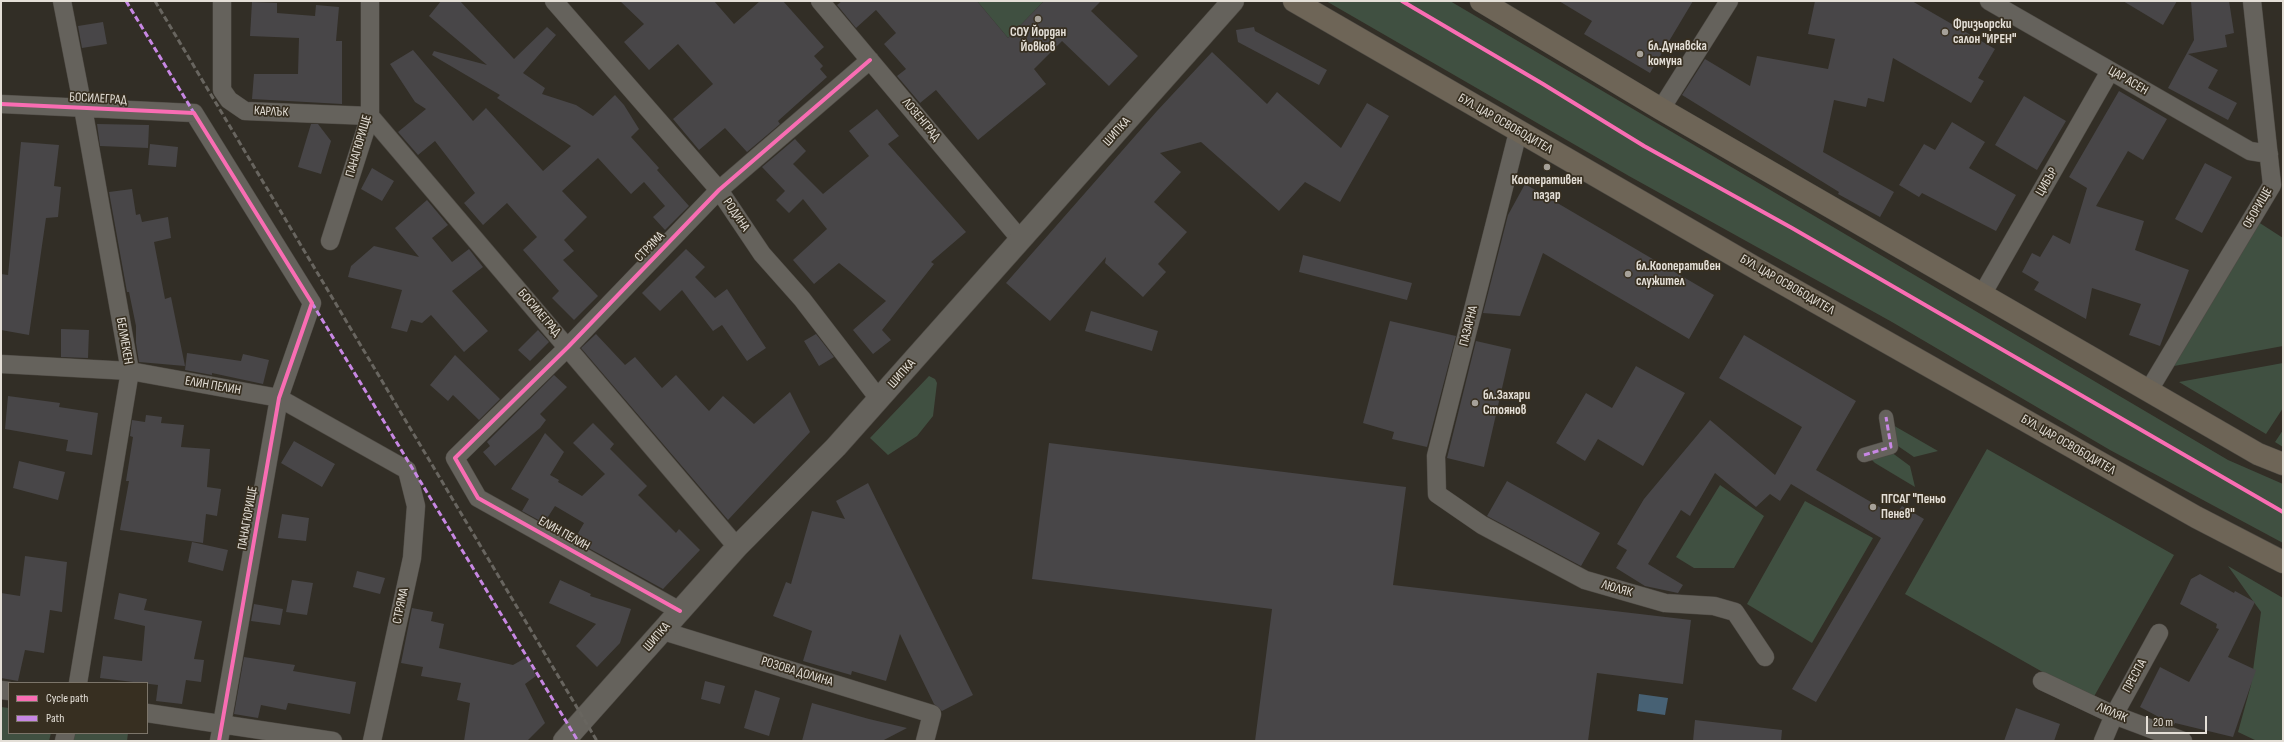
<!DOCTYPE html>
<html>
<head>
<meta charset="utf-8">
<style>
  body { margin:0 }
  #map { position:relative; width:2284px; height:742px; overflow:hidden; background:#322e26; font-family:"Sofia Sans Condensed",sans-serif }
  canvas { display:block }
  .frame { position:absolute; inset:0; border:2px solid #e4dfd7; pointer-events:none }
  .legend { position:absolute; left:8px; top:682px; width:140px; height:52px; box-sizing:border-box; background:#372f21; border:1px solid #7c756a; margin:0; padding:5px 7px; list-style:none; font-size:12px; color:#e4dfd7 }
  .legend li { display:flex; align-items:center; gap:8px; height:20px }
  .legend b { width:20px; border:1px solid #7c756a }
  .scale { position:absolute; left:2146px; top:716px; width:61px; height:18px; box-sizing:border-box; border:2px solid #e4dfd7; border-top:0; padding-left:5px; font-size:12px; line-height:14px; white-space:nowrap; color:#e4dfd7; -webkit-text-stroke:3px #372f21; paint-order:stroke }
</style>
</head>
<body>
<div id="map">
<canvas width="2284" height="742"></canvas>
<div class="frame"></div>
<ul class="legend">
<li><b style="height:5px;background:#f96db3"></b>Cycle path</li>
<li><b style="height:5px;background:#c787e3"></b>Path</li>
</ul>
<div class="scale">20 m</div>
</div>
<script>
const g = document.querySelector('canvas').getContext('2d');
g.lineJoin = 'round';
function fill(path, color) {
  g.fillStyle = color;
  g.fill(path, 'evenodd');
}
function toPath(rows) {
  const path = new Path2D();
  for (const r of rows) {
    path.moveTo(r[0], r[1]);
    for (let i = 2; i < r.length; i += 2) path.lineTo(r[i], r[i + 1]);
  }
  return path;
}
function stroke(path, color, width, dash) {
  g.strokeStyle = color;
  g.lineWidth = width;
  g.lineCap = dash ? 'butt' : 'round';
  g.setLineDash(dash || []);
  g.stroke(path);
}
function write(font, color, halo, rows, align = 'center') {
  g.font = font + ' "Sofia Sans Condensed",sans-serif';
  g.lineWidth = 3.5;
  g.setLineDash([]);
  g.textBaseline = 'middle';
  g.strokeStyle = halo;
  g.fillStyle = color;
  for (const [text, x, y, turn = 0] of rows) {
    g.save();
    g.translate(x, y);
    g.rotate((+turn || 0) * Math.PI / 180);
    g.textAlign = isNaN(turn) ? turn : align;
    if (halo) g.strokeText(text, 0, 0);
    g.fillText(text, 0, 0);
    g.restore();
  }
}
fill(toPath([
  [977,1,1044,1,1008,38],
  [1326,1,1450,1,2228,460,2283,484,2283,543,2110,450,1892,322,1629,176],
  [2252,218,2283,238,2283,346,2163,368],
  [2283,363,2283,408,2266,434,2179,382],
  [929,376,935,379,937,383,933,416,917,436,888,455,870,438],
  [1891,424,1938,451,1914,457,1895,444],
  [2283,430,2283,447,2275,442],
  [1987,449,2174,555,2092,700,1905,594],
  [1891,452,1910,466,1915,487,1875,463,1869,457],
  [1720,485,1764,516,1734,568,1694,568,1676,557],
  [1805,501,1873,538,1812,643,1747,604],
  [2228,566,2283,598,2283,741,2257,741,2238,732,2251,685,2261,612],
  [1,707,9,708,9,733,51,733,49,741,1,741],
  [74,733,128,733,127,741,72,741]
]), '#405041');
fill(toPath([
  [1639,694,1668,698,1665,715,1637,711]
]), '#476174');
fill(toPath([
  [441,1,460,1,514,59,547,27,556,35,523,73,545,88,542,94,576,105,593,116,615,95,624,105,639,129,631,137,659,168,657,170,689,206,665,230,653,217,665,206,644,182,631,194,598,158,562,191,587,217,564,240,574,251,563,260,598,296,574,320,552,298,559,291,523,250,537,237,507,203,483,225,464,203,475,193,435,141,418,155,398,132,426,109,415,102,390,64,413,50,473,121,486,108,543,171,571,146,497,98,500,95,432,55,434,51,487,65,429,16],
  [620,1,714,1,734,24,760,1,783,1,824,47,814,56,823,66,820,69,827,77,778,121,780,124,747,152,725,128,699,150,673,119,713,84,678,44,649,70,624,42,644,24],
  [842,1,977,1,1008,38,1044,1,1101,1,1091,11,1138,56,1109,86,1062,41,1034,69,1046,84,978,140,936,90,920,103,897,76,906,69,884,44,896,33,876,10,856,28,837,5],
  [1559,1,1693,1,1650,73,1584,34,1592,21],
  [1815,1,1912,1,1995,49,1978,78,1984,81,1971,103,1893,58,1884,102,1868,98,1866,107,1834,100,1823,152,1894,192,1880,217,1838,194,1839,192,1682,95,1705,59,1750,86,1757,56,1828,69,1835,39,1808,34],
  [2123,1,2177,1,2163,25],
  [2191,1,2229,1,2234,33,2225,35,2227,47,2188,54,2218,70,2208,88,2237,103,2228,120,2168,88,2194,40],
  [252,2,277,3,277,13,315,16,316,5,339,7,336,41,342,41,342,104,252,99,254,74,298,74,299,38,250,36],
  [103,22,107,44,82,48,78,26],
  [1254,27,1255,31,1327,70,1319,85,1238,42,1236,30],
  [1212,52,1267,104,1277,92,1341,148,1367,103,1389,116,1340,202,1305,182,1279,211,1201,142,1160,153,1181,172,1154,202,1187,232,1158,264,1166,272,1143,297,1105,263,1106,257,1050,321,1006,283,1157,111],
  [2119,91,2167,119,2143,160,2128,151,2096,206,2144,221,2135,250,2189,270,2160,346,2129,335,2141,304,2092,288,2086,319,2034,290,2039,282,2022,272,2032,253,2040,257,2053,235,2070,244,2087,188,2069,177],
  [2024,96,2066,121,2037,170,1995,145],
  [877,109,899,136,888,144,966,232,931,262,934,264,882,330,891,340,873,354,853,330,886,301,839,263,814,284,793,260,827,229,803,199,789,213,776,200,785,191,762,167,795,139,806,151,793,164,823,194,869,156,849,131],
  [1952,122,1985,142,1969,168,2016,195,1996,231,1922,193,1919,197,1899,185,1924,144,1935,150],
  [97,124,149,125,148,148,100,146],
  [311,124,318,124,331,141,321,174,298,167],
  [21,142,59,145,54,186,61,187,58,217,46,218,29,335,1,330,1,274,8,275],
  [150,144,178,147,176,167,148,165],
  [2205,163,2232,177,2202,233,2175,219],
  [372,168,394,181,382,201,361,189],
  [1525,184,1714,295,1689,339,1543,253,1520,316,1483,313,1508,215],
  [132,189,136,215,140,214,142,222,168,217,171,238,154,242,165,299,171,297,185,366,139,362,136,343,136,326,129,292,127,292,109,192],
  [427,200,448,225,432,238,452,262,469,249,483,267,452,291,488,331,464,352,431,315,422,323,411,320,407,332,391,328,402,290,348,277,351,266,374,246,419,257,395,228],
  [686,249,705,267,695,277,715,298,727,289,766,348,747,361,722,325,713,331,682,290,660,311,642,293],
  [1303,255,1412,283,1407,300,1299,272],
  [1091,311,1158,331,1152,351,1085,331],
  [1390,321,1456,336,1427,447,1392,439,1394,432,1363,423],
  [61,329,89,330,88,358,61,357],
  [538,330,549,342,530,361,518,350],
  [596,334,625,365,635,357,662,388,676,375,709,411,723,396,754,424,790,392,810,432,728,520,581,348],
  [816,334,834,357,819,366,804,341],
  [1744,335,1856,401,1816,470,1895,516,1902,506,1924,519,1816,702,1792,689,1881,538,1791,484,1780,501,1770,494,1756,507,1715,473,1690,516,1681,510,1648,564,1683,585,1678,593,1645,586,1616,568,1627,550,1617,544,1644,499,1710,420,1775,475,1802,427,1719,378],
  [1476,341,1511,349,1484,467,1447,458],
  [187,353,241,361,243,354,269,360,263,384,212,373,212,375,185,370],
  [455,355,500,399,479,420,453,395,448,401,430,385],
  [1636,366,1685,393,1643,466,1598,439,1585,461,1556,443,1586,393,1612,408],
  [554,375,567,387,540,414,546,420,540,428,495,466,483,452,490,446,487,442],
  [8,396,60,403,59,407,98,413,92,455,66,451,68,440,5,429],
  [146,415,162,417,161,423,184,425,181,447,210,449,207,487,221,489,217,516,206,514,203,543,120,530,129,481,126,481,133,437,130,436,132,420,145,422],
  [593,423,614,444,610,449,647,486,638,495,676,533,679,529,700,550,663,589,574,540,584,523,555,506,544,523,522,511,529,499,511,489,545,433,564,452,550,475,559,480,558,482,582,496,605,474,573,443],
  [294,441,335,464,322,487,281,463],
  [1049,443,1406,487,1393,585,1691,620,1683,684,1597,673,1588,741,1255,741,1272,609,1032,579],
  [19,461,65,472,58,500,13,488],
  [1507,481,1600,533,1581,566,1487,516],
  [868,483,973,695,942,711,934,704,900,634,886,681,852,671,851,675,803,661,812,631,773,616,786,582,791,584,812,511,845,519,836,501],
  [282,514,309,518,306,541,278,538],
  [192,542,228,550,223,571,188,562],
  [25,556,67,562,62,612,50,610,44,653,25,650,18,681,1,678,1,593,20,596],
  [357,571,385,578,380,594,353,587],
  [2200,574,2234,593,2235,591,2255,602,2228,657,2256,670,2233,737,2175,723,2174,725,2140,707,2160,667,2189,682,2219,629,2216,628,2217,624,2180,604,2191,579],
  [292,580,313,583,307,615,286,612],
  [560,580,591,594,590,596,631,609,620,643,597,667,576,646,596,624,549,603],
  [119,593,147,599,144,610,202,621,194,659,204,660,201,682,186,680,182,704,156,701,158,685,100,678,103,656,142,661,145,626,114,619],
  [254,604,283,609,280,625,251,621],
  [412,608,433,612,431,621,444,624,439,648,513,665,527,657,536,676,525,684,545,723,527,741,464,741,470,703,457,700,461,683,421,676,423,667,401,663],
  [244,657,295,665,293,671,356,682,350,714,288,703,286,710,261,705,258,718,234,714],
  [705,681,725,686,720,704,701,699],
  [755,690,780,698,769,736,744,728],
  [812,703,869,719,907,728,882,741,802,741],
  [2016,708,2060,724,2054,741,2004,741],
  [1695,720,1782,730,1781,741,1693,741]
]), '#484648');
const pedestrian = toPath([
  [1864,455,1891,447,1886,417]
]);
const minor = toPath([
  [62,1,83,108,130,371,78,683],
  [222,1,222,90,229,100,245,111,370,116,737,547],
  [554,1,719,190,762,254,802,299,879,399],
  [820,1,1021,240],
  [1989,1,2250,151,2269,154],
  [1,104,194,113,312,303,279,398,219,741],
  [1661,109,1729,1],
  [1518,132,1436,456,1437,494,1482,525,1585,580,1665,603,1714,606,1735,612,1765,657],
  [330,241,370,116,370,1],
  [1983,293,2110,71],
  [1,364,130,371,279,398,407,470,416,506,412,558,372,741],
  [2149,390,2272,185,2252,1],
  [680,611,478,498,455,458,568,347,719,190,870,60],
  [663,631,932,714,925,741],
  [2042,681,2114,715,2183,741],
  [1,690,9,691],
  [147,713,333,741],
  [64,741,66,733],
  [2103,741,2114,715,2159,633]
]);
const secondary = toPath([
  [564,741,737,547,836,447,1233,1]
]);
const primary = toPath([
  [1294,1,1759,270,2196,517,2283,562],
  [1481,1,1661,109,2258,454,2283,464]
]);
stroke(pedestrian, '#4e4a44', 15);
stroke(minor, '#4e4a44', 19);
stroke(secondary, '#4e4a44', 23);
stroke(primary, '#4e4a44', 23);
stroke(pedestrian, '#65625c', 14);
stroke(minor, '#65625c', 18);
stroke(secondary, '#65625c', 22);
stroke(primary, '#6e6557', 22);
stroke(toPath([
  [155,1,597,741]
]), '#68655f', 3, [6, 3]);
stroke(toPath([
  [126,1,194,113],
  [312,303,578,741],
  [1864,455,1891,447,1886,417]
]), '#c787e3', 3, [6, 3]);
stroke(toPath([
  [1402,1,1543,84,1644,146,1792,228,2283,512],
  [1,104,194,113,312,303,279,398,219,741],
  [680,611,478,498,455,458,568,347,719,190,870,60]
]), '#f96db3', 4);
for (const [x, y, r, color] of [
  [1038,19,4,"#a6a199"],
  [1945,32,4,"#a6a199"],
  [1640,54,4,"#a6a199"],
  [1547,167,4,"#a6a199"],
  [1628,274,4,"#a6a199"],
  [1475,403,4,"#a6a199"],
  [1873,507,4,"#a6a199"]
]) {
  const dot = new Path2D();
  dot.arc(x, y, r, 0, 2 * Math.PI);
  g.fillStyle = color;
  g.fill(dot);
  stroke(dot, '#372f21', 1.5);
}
write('bold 13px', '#e4dfd7', '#372f21', [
  ["Фризьорски",1953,25],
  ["салон \"ИРЕН\"",1953,40],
  ["СОУ Йордан",1038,33,"center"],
  ["Йовков",1038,48,"center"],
  ["бл.Дунавска",1648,47],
  ["комуна",1648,62],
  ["Кооперативен",1547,181,"center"],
  ["пазар",1547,196,"center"],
  ["бл.Кооперативен",1636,267],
  ["служител",1636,282],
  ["бл.Захари",1483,396],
  ["Стоянов",1483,411],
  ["ПГСАГ \"Пеньо",1881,500],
  ["Пенев\"",1881,515]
], 'left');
write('13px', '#e4dfd7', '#372f21', [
  ["ЦАР АСЕН",2128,81,30],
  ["БОСИЛЕГРАД",98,99,3],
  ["КАРЛЪК",271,112,3],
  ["ЛОЗЕНГРАД",921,120,50],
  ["БУЛ. ЦАР ОСВОБОДИТЕЛ",1505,124,30],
  ["ШИПКА",1117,132,-48],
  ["ПАНАГЮРИЩЕ",359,146,-74],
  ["ЦИБЪР",2047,182,-60],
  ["ОБОРИЩЕ",2258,208,-60],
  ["РОДИНА",736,215,56],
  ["СТРЯМА",650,247,-46],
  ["БУЛ. ЦАР ОСВОБОДИТЕЛ",1787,285,30],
  ["БОСИЛЕГРАД",539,313,49],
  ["ПАЗАРНА",1469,326,-76],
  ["БЕЛМЕКЕН",124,341,80],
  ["ШИПКА",902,374,-48],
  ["ЕЛИН ПЕЛИН",213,386,10],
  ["БУЛ. ЦАР ОСВОБОДИТЕЛ",2068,445,30],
  ["ПАНАГЮРИЩЕ",248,518,-80],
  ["ЕЛИН ПЕЛИН",564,534,29],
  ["ЛЮЛЯК",1617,589,16],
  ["СТРЯМА",401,606,-78],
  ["ШИПКА",657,637,-49],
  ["РОЗОВА ДОЛИНА",797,672,17],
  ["ПРЕСПА",2135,676,-61],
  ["ЛЮЛЯК",2112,713,23]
]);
</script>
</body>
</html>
